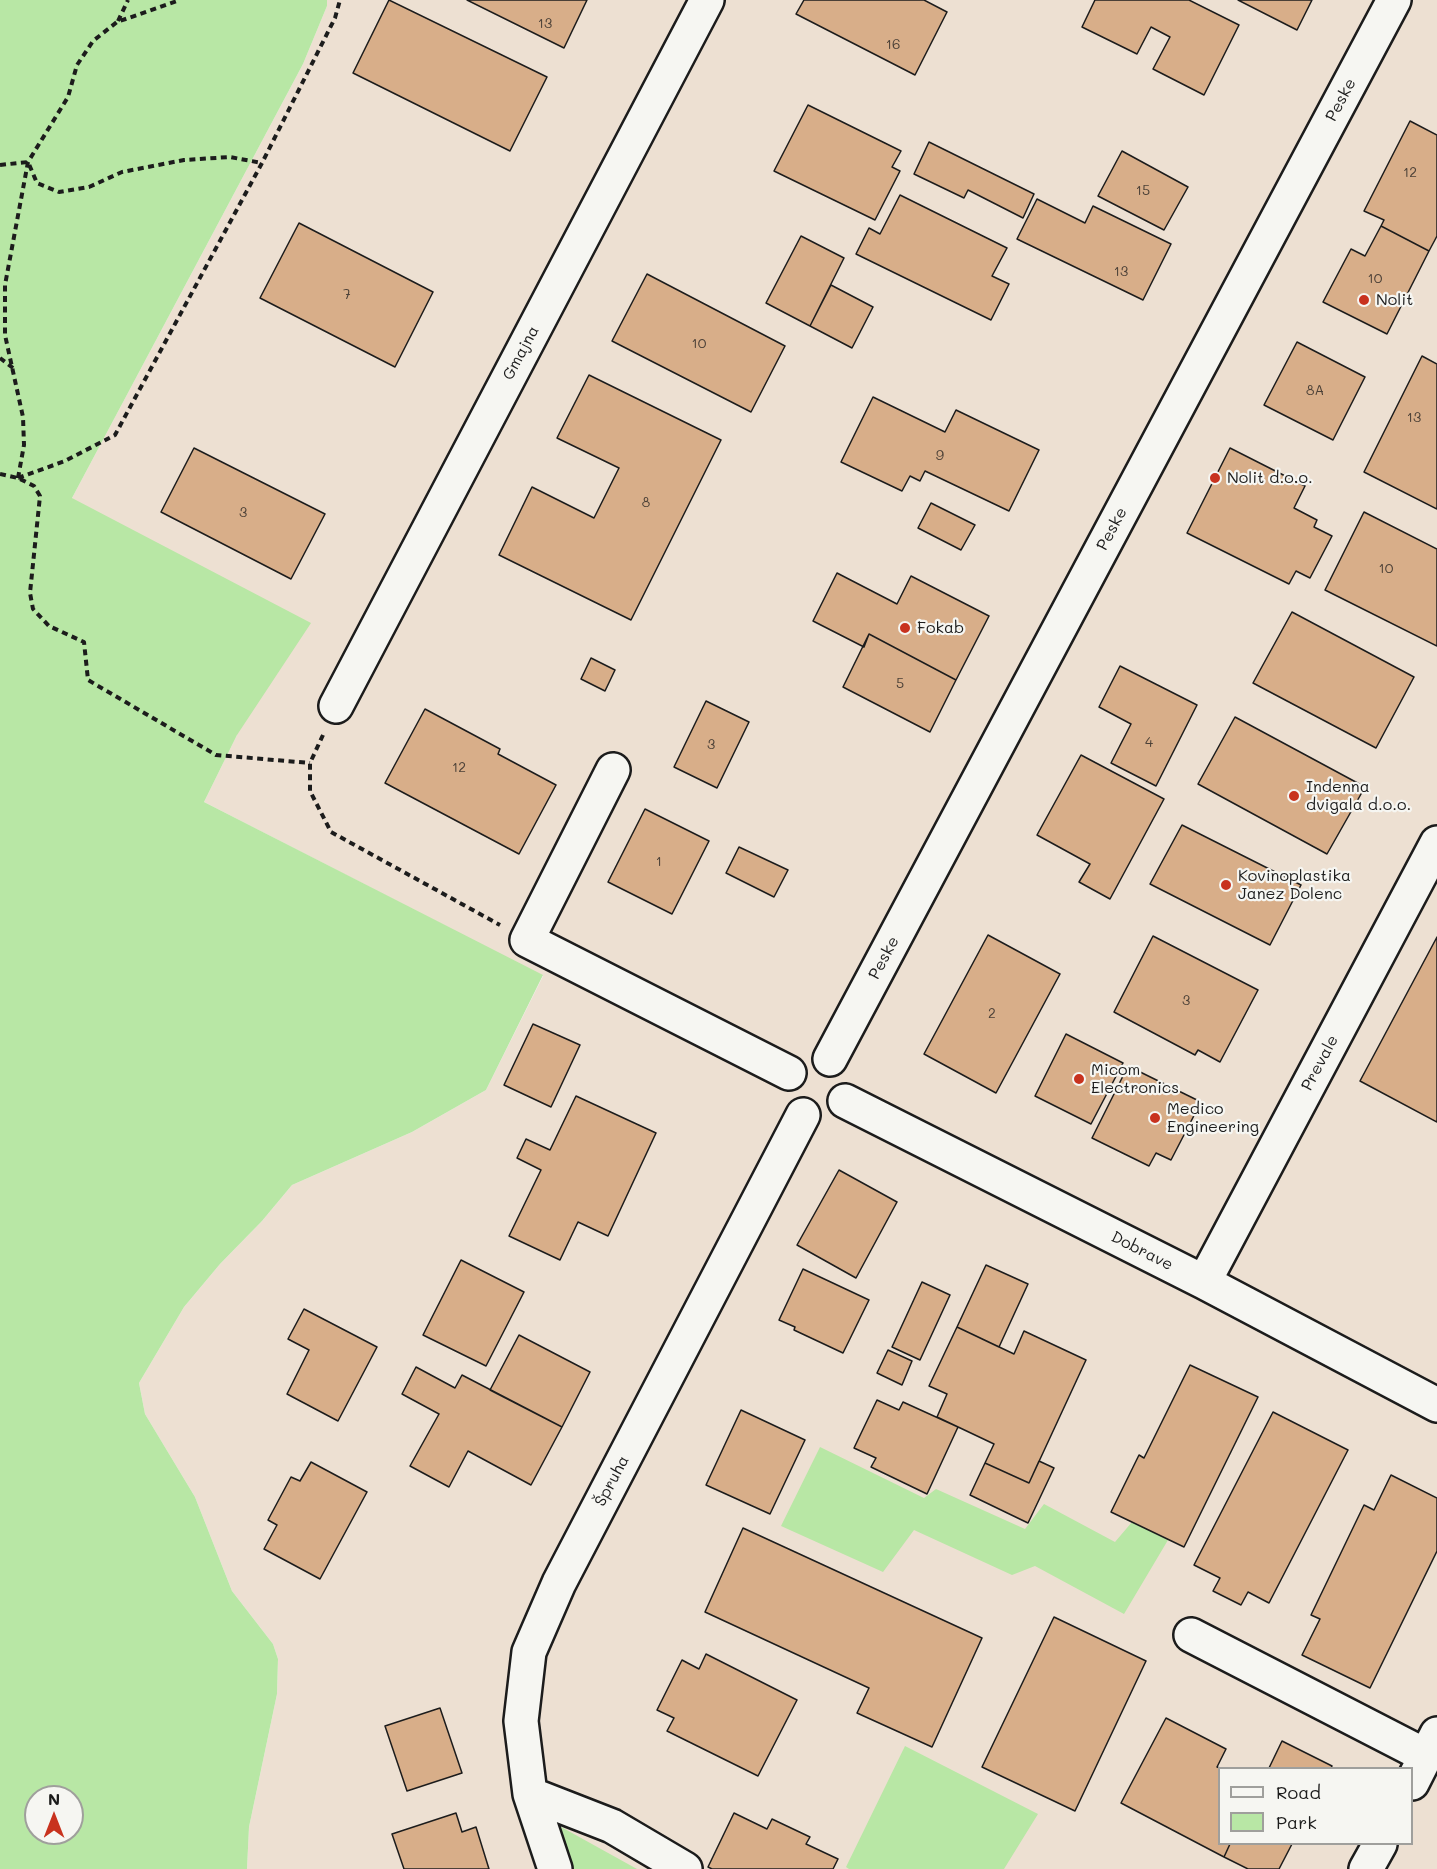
<!DOCTYPE html>
<html>
<head>
<meta charset="utf-8">
<style>
  body { margin:0 }
  #map { position:relative; width:1437px; height:1869px; overflow:hidden; background:#f6f6f2; font-family:Mali,sans-serif }
  canvas { display:block }
  .legend { position:absolute; left:1218px; top:1767px; width:195px; height:78px; box-sizing:border-box; background:#f6f6f2; border:2px solid #9f9f9c; margin:0; padding:8px 10px; list-style:none; font-size:18px; color:#1c1c1c }
  .legend li { display:flex; align-items:center; gap:12px; height:30px }
  .legend b { width:30px; border:2px solid #9f9f9c }
  .north { position:absolute; left:24px; top:1785px; width:60px; height:60px; box-sizing:border-box; background:#f6f6f2; border:2px solid #9f9f9c; border-radius:50%; rotate:0deg; font-size:16px; font-weight:700; line-height:24px; text-align:center; color:#1c1c1c }
  .north::after { content:''; display:block; margin:auto; width:21px; height:27px; background:#c8321e; clip-path:polygon(50% 0,100% 100%,50% 72%,0 100%) }
</style>
</head>
<body>
<div id="map">
<canvas width="1437" height="1869"></canvas>
<ul class="legend">
<li><b style="height:8px;background:#f6f6f2"></b>Road</li>
<li><b style="height:16px;background:#b8e7a5"></b>Park</li>
</ul>
<div class="north">N</div>
</div>
<script>
const g = document.querySelector('canvas').getContext('2d');
g.lineJoin = 'round';
function fill(path, color) {
  g.fillStyle = color;
  g.fill(path, 'evenodd');
}
function toPath(rows) {
  const path = new Path2D();
  for (const r of rows) {
    path.moveTo(r[0], r[1]);
    for (let i = 2; i < r.length; i += 2) path.lineTo(r[i], r[i + 1]);
  }
  return path;
}
function stroke(path, color, width, dash) {
  g.strokeStyle = color;
  g.lineWidth = width;
  g.lineCap = dash ? 'butt' : 'round';
  g.setLineDash(dash || []);
  g.stroke(path);
}
function write(font, color, halo, rows, align = 'center') {
  g.font = font + ' Mali,sans-serif';
  g.lineWidth = 4.5;
  g.setLineDash([]);
  g.textBaseline = 'middle';
  g.strokeStyle = halo;
  g.fillStyle = color;
  for (const [text, x, y, turn = 0] of rows) {
    g.save();
    g.translate(x, y);
    g.rotate((+turn || 0) * Math.PI / 180);
    g.textAlign = isNaN(turn) ? turn : align;
    if (halo) g.strokeText(text, 0, 0);
    g.fillText(text, 0, 0);
    g.restore();
  }
}
fill(toPath([
  [327,0,1437,0,1437,1869,247,1869,249,1827,277,1694,278,1659,273,1644,232,1591,195,1497,145,1414,139,1383,184,1307,220,1264,262,1221,292,1185,412,1132,486,1090,543,976,204,802,237,735,72,498,303,64,327,6],
  [1220,1768,1412,1768,1412,1844,1220,1844]
]), '#ede0d2');
fill(toPath([
  [0,0,327,0,327,6,303,64,72,498,311,623,237,735,204,802,543,975,486,1090,412,1132,292,1185,262,1221,220,1264,184,1307,139,1383,145,1414,195,1497,232,1591,273,1644,278,1659,277,1694,249,1827,247,1869,0,1869],
  [36,1797,72,1797,72,1833,36,1833],
  [820,1447,924,1498,936,1489,1025,1529,1044,1504,1115,1542,1132,1522,1168,1540,1124,1614,1035,1566,1012,1575,914,1530,883,1572,781,1526],
  [905,1746,1038,1814,1004,1869,849,1869,846,1867],
  [554,1823,637,1869,569,1869]
]), '#b8e7a5');
const building = toPath([
  [389,0,547,77,510,151,353,73,389,0],
  [467,0,587,0,564,48,467,0],
  [804,0,924,0,947,12,915,75,796,14,804,0],
  [1095,0,1189,0,1239,25,1204,95,1153,69,1170,37,1151,27,1137,54,1082,27,1095,0],
  [1238,0,1312,0,1297,30,1238,0],
  [808,105,901,151,892,167,900,171,875,220,774,171,808,105],
  [1410,121,1437,135,1437,236,1429,251,1381,226,1384,220,1364,211,1410,121],
  [929,142,1034,194,1023,218,968,190,964,198,914,174,929,142],
  [1122,151,1188,187,1164,230,1098,196,1122,151],
  [900,195,1007,248,992,276,1009,284,991,320,856,254,869,228,880,234,900,195],
  [1037,199,1085,223,1093,206,1171,244,1143,300,1017,239,1037,199],
  [299,223,433,292,395,367,260,298,299,223],
  [1381,226,1429,251,1387,334,1323,302,1351,249,1365,256,1381,226],
  [801,236,844,258,810,326,766,303,801,236],
  [647,274,785,346,751,412,612,341,647,274],
  [831,285,873,307,852,348,810,326,831,285],
  [1297,342,1365,377,1333,440,1264,405,1297,342],
  [1422,356,1437,364,1437,509,1364,472,1422,356],
  [589,375,721,440,631,620,499,555,532,487,594,518,619,468,557,438,589,375],
  [873,397,945,432,956,410,1039,450,1009,511,925,471,920,481,910,476,902,491,841,462,873,397],
  [194,448,325,514,291,579,161,512,194,448],
  [1230,448,1305,486,1294,508,1317,520,1314,527,1332,536,1310,578,1296,571,1289,584,1187,533,1230,448],
  [931,503,975,525,961,550,918,528,931,503],
  [1364,512,1437,549,1437,646,1325,590,1364,512],
  [837,573,897,604,911,576,989,616,956,680,869,634,864,647,813,621,837,573],
  [1292,612,1414,677,1376,748,1253,683,1292,612],
  [869,634,956,680,930,732,843,687,869,634],
  [591,658,615,670,605,691,581,679,591,658],
  [1120,666,1197,705,1156,786,1111,763,1131,724,1099,707,1120,666],
  [706,701,749,722,717,788,674,767,706,701],
  [425,709,500,749,498,754,556,785,519,854,385,783,425,709],
  [1235,717,1365,787,1327,854,1198,784,1235,717],
  [1081,755,1164,799,1110,899,1079,882,1090,864,1037,835,1081,755],
  [645,809,709,841,672,914,608,882,645,809],
  [1182,825,1301,885,1270,945,1150,884,1182,825],
  [739,847,788,870,774,897,726,873,739,847],
  [988,935,1060,974,996,1093,924,1054,988,935],
  [1153,936,1258,990,1220,1062,1198,1050,1195,1055,1114,1012,1153,936],
  [1437,937,1437,1122,1360,1081,1437,937],
  [533,1024,580,1045,551,1107,504,1085,533,1024],
  [1066,1034,1123,1063,1091,1124,1035,1096,1066,1034],
  [1128,1066,1201,1102,1171,1160,1156,1153,1149,1166,1092,1138,1128,1066],
  [576,1096,656,1133,608,1236,578,1222,560,1260,509,1236,541,1170,517,1158,526,1139,550,1150,576,1096],
  [839,1170,897,1202,856,1278,797,1245,839,1170],
  [461,1260,524,1292,486,1366,423,1335,461,1260],
  [986,1265,1028,1284,999,1347,957,1327,986,1265],
  [803,1269,869,1300,843,1353,794,1330,795,1327,779,1320,803,1269],
  [922,1282,950,1295,920,1360,892,1347,922,1282],
  [304,1309,377,1347,338,1421,287,1394,309,1350,288,1339,304,1309],
  [957,1327,1014,1354,1024,1331,1086,1360,1029,1483,985,1463,994,1444,937,1417,947,1394,929,1386,957,1327],
  [519,1335,590,1372,562,1427,490,1390,519,1335],
  [888,1350,912,1361,902,1385,877,1373,888,1350],
  [1190,1365,1258,1397,1184,1547,1111,1512,1139,1455,1144,1458,1190,1365],
  [416,1367,455,1388,462,1375,562,1427,531,1485,468,1451,449,1487,410,1466,439,1414,402,1394,416,1367],
  [877,1400,899,1410,903,1402,958,1427,927,1494,871,1467,876,1458,854,1448,877,1400],
  [741,1410,805,1440,770,1514,706,1485,741,1410],
  [1273,1412,1348,1450,1269,1603,1248,1592,1241,1605,1213,1591,1220,1578,1194,1565,1273,1412],
  [1039,1461,1054,1468,1028,1523,970,1495,985,1463,1029,1483,1039,1461],
  [311,1462,367,1492,320,1579,264,1549,277,1525,268,1520,291,1477,300,1481,311,1462],
  [1391,1475,1437,1498,1437,1551,1370,1688,1302,1655,1320,1619,1311,1615,1364,1505,1374,1510,1391,1475],
  [743,1528,982,1638,932,1747,857,1713,869,1688,705,1612,743,1528],
  [1054,1617,1146,1661,1075,1811,982,1767,1054,1617],
  [706,1654,797,1700,758,1776,667,1731,674,1718,657,1710,682,1660,699,1669,706,1654],
  [440,1708,462,1773,407,1791,385,1726,440,1708],
  [1166,1718,1226,1749,1217,1767,1220,1768,1220,1844,1230,1844,1224,1857,1121,1803,1166,1718],
  [1282,1741,1332,1766,1331,1768,1269,1768,1282,1741],
  [456,1813,462,1832,476,1827,489,1869,404,1869,392,1834,456,1813],
  [734,1813,767,1829,772,1819,810,1837,806,1844,838,1859,833,1869,712,1869,708,1867,734,1813],
  [1230,1844,1292,1844,1279,1869,1248,1869,1224,1857,1230,1844]
]);
fill(building, '#d8ae89');
stroke(building, '#1c1c1c', 1.5);
const minor = toPath([
  [336,706,707,0],
  [613,770,527,940,789,1073],
  [830,1059,1394,0],
  [845,1101,1204,1282,1437,1405],
  [1204,1282,1437,843],
  [1191,1635,1426,1756],
  [1412,1783,1437,1734],
  [530,1794,612,1826,685,1869],
  [555,1869,530,1794,521,1721,529,1652,559,1583,803,1115],
  [1366,1869,1380,1844]
]);
stroke(minor, '#1c1c1c', 38);
stroke(toPath([
  [118,21,128,0],
  [0,165,28,162,37,183,59,192,89,187,122,172,184,160,230,157,262,163],
  [0,358,13,368],
  [0,474,18,478,34,486,40,496,30,593,33,609,49,626,84,642,88,680,216,755,310,763],
  [18,478,65,461,115,435,262,163,335,18,340,0],
  [18,478,24,445,23,417,5,335,5,285,28,162,68,97,77,65,93,41,117,22,180,0],
  [323,735,310,763,310,791,331,832,500,925]
]), '#1c1c1c', 4, [6, 4.5]);
stroke(minor, '#f6f6f2', 33);
for (const [x, y, r, color] of [
  [1364,300,6,"#c8321e"],
  [1215,478,6,"#c8321e"],
  [905,628,6,"#c8321e"],
  [1294,796,6,"#c8321e"],
  [1226,885,6,"#c8321e"],
  [1079,1079,6,"#c8321e"],
  [1155,1118,6,"#c8321e"]
]) {
  const dot = new Path2D();
  dot.arc(x, y, r, 0, 2 * Math.PI);
  g.fillStyle = color;
  g.fill(dot);
  stroke(dot, '#f6f6f2', 2);
}
write('14px', '#4b4037', null, [
  ["13",545,24],
  ["16",893,45],
  ["12",1410,173],
  ["15",1143,191],
  ["13",1121,272],
  ["10",1375,279],
  ["7",347,295],
  ["10",699,344],
  ["8A",1315,391],
  ["13",1414,418],
  ["9",940,456],
  ["8",646,503],
  ["3",243,513],
  ["10",1386,569],
  ["5",900,684],
  ["4",1149,743],
  ["3",711,745],
  ["12",459,768],
  ["1",659,862],
  ["3",1186,1001],
  ["2",992,1014]
]);
write('16px', '#1c1c1c', '#f6f6f2', [
  ["Peske",1341,100,-62],
  ["Gmajna",521,353,-62],
  ["Peske",1112,529,-62],
  ["Peske",884,958,-62],
  ["Prevale",1320,1063,-62],
  ["Dobrave",1142,1251,27],
  ["Špruha",612,1481,-62]
]);
write('16px', '#1c1c1c', '#f6f6f2', [
  ["Nolit",1376,300],
  ["Nolit d.o.o.",1227,478],
  ["Fokab",917,628],
  ["Indenna",1306,787],
  ["dvigala d.o.o.",1306,805],
  ["Kovinoplastika",1238,876],
  ["Janez Dolenc",1238,894],
  ["Micom",1091,1070],
  ["Electronics",1091,1088],
  ["Medico",1167,1109],
  ["Engineering",1167,1127]
], 'left');
</script>
</body>
</html>
